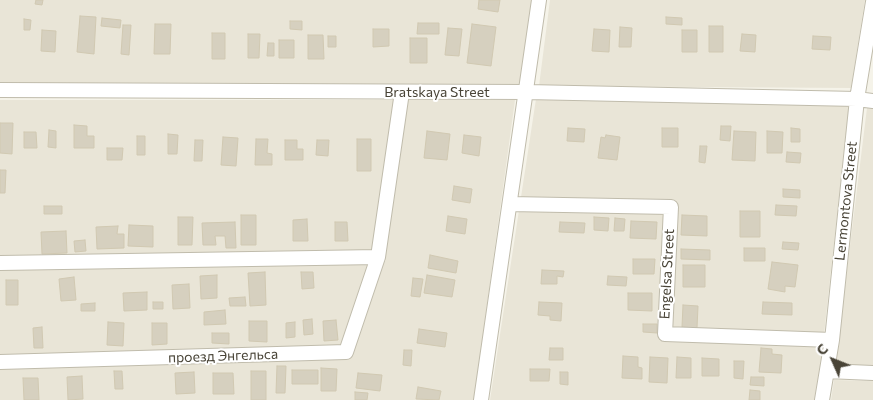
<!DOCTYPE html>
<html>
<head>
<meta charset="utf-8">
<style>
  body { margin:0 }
  #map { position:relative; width:873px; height:400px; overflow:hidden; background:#f5f3e9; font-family:Commissioner,sans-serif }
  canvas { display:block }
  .north { position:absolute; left:808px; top:335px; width:50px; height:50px; -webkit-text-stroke:4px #fff; paint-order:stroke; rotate:314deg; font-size:14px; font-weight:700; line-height:20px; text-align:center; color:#494437 }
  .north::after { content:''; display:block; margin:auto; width:18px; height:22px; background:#494437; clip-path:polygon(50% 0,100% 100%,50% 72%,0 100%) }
</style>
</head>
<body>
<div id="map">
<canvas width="873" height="400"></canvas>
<div class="north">С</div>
</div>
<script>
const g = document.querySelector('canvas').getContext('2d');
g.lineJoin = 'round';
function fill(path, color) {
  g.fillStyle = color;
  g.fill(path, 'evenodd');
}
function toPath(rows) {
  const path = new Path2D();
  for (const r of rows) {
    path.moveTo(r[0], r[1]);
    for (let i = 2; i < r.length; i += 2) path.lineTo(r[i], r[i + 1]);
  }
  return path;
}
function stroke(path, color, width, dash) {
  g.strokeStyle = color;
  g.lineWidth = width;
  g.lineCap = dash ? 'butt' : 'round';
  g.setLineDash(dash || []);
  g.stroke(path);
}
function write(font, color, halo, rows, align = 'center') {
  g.font = font + ' Commissioner,sans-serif';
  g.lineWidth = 4;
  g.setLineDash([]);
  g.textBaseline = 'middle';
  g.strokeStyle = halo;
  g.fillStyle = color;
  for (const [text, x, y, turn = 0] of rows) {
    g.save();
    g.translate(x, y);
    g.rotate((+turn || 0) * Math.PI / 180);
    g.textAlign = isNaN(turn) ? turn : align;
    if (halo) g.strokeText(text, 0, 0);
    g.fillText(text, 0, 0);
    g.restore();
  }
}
fill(toPath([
  [0,0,533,0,522,85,0,87],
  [550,0,865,0,851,88,539,86],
  [536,99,849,106,819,380,816,400,490,400],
  [0,100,515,100,474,400,0,400],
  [867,108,873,109,873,369,835,367],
  [834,380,873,381,873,400,831,400]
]), '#e9e5d7');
const building = toPath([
  [36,0,43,0,42,5,35,4,36,0],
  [479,0,500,0,498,12,478,9,479,0],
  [80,16,96,17,94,54,77,52,80,16],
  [666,17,682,18,682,25,666,24,666,17],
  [102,18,121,20,120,28,101,26,102,18],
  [24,19,31,20,30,30,24,30,24,19],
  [290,21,302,21,302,30,290,29,290,21],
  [418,23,439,23,439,34,417,34,418,23],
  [155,24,171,24,170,54,154,54,155,24],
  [472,24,496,27,491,66,467,63,472,24],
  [123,25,131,25,129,55,121,54,123,25],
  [709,26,723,26,723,52,709,52,709,26],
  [620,27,632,28,631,47,619,47,620,27],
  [448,28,462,29,459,56,445,55,448,28],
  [373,29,389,29,389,46,373,47,373,29],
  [594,29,610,30,609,52,592,51,594,29],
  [42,30,56,31,55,52,41,51,42,30],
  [682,30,697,30,697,52,682,52,682,30],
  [212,33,225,33,225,59,212,59,212,33],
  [248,34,260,34,259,58,248,58,248,34],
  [742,34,756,35,755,52,740,51,742,34],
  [308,35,323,35,324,59,308,59,308,35],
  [328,36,336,36,336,47,328,47,328,36],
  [813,36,831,37,830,50,812,49,813,36],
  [410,38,427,38,427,63,410,63,410,38],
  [279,40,294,40,294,58,279,58,279,40],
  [268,43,274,43,274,56,267,56,268,43],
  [0,123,13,123,12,154,0,153,0,123],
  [74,125,87,126,87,136,94,136,94,148,74,148,74,125],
  [721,126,731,126,730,141,720,140,721,126],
  [568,128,585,129,584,142,567,141,568,128],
  [662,128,678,128,678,147,662,147,662,128],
  [791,128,800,129,800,142,791,142,791,128],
  [49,130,56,131,56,148,48,147,49,130],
  [427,131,450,134,447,160,424,158,427,131],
  [734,131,756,132,755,161,732,160,734,131],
  [767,131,783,132,782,153,767,153,767,131],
  [24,132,36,132,37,148,24,148,24,132],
  [168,134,178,135,177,154,168,154,168,134],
  [464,135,481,137,479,156,462,153,464,135],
  [606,135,620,137,617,160,598,158,601,137,605,138,606,135],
  [137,136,145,136,145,155,137,155,137,136],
  [223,137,238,138,236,166,221,165,223,137],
  [256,139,268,139,267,153,272,154,272,165,255,165,256,139],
  [357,139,371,139,371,171,357,171,357,139],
  [195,140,203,140,202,161,194,161,195,140],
  [285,140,297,140,297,149,303,149,303,160,285,160,285,140],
  [317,140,329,140,328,156,316,155,317,140],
  [700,146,707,146,705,163,699,162,700,146],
  [107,148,123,148,122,160,107,160,107,148],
  [787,152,801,153,800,163,786,162,787,152],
  [0,170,6,170,5,193,0,193,0,170],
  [454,186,472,189,470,203,452,200,454,186],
  [783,189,800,190,800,198,783,197,783,189],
  [776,205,797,206,796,216,775,215,776,205],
  [44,206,62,206,62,214,44,214,44,206],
  [740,211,760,211,760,237,740,237,740,211],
  [241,215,256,215,256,245,241,245,241,215],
  [682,215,707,216,707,236,681,235,682,215],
  [448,216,467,219,465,234,446,231,448,216],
  [178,217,193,217,192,245,178,245,178,217],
  [594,217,609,218,608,231,594,230,594,217],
  [615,218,625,219,624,231,614,231,615,218],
  [307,219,308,241,293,241,293,220,307,219],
  [631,221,657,222,656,239,630,238,631,221],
  [235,222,236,248,226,248,225,236,215,236,216,245,203,245,202,223,235,222],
  [335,222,347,222,348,241,335,241,335,222],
  [560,222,585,223,584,233,559,232,560,222],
  [129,225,153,226,153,247,128,246,129,225],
  [118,226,117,234,124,234,124,248,97,249,96,227,118,226],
  [66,231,67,253,42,254,41,232,66,231],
  [85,240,86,251,75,252,74,241,85,240],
  [783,242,799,243,798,250,782,249,783,242],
  [744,248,765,248,765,261,744,261,744,248],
  [681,249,710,250,710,260,681,259,681,249],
  [430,255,458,261,456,273,428,268,430,255],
  [633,259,655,259,654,274,633,274,633,259],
  [772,262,798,265,795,287,785,286,785,292,768,289,772,262],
  [683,265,705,265,705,287,683,287,683,265],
  [542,270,564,271,563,277,557,276,557,284,541,284,542,270],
  [265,272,266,305,250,306,248,273,265,272],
  [301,272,313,272,314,288,302,289,301,272],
  [217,275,217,298,201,299,200,276,217,275],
  [427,275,455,280,452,297,424,293,427,275],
  [608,276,627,277,626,286,607,285,608,276],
  [74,277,76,300,61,301,59,279,74,277],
  [413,278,423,279,420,297,411,296,413,278],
  [6,280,18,280,18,305,6,305,6,280],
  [189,284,190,308,173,309,172,285,189,284],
  [147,292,147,310,124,311,123,293,147,292],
  [628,293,652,293,652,311,628,310,628,293],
  [245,297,246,306,230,306,229,298,245,297],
  [153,302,163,302,163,309,153,309,153,302],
  [539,302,562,303,561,321,550,320,550,316,538,315,539,302],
  [763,302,792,303,792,315,762,314,763,302],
  [95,303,95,311,81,311,81,304,95,303],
  [683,305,698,306,697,328,682,327,683,305],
  [225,310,226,324,204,325,204,312,225,310],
  [312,319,313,334,304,335,303,320,312,319],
  [336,320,338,340,324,341,323,321,336,320],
  [249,321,267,321,267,342,249,341,249,321],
  [108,322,124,323,123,346,107,345,108,322],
  [295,322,295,337,286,338,286,323,295,322],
  [152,323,167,323,167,344,152,345,152,323],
  [643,324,657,324,657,333,643,332,643,324],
  [42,327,43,348,34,348,33,328,42,327],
  [419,329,447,333,445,347,417,343,419,329],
  [212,333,229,333,229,344,212,343,212,333],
  [550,348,563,348,563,360,549,360,550,348],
  [761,348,772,349,772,354,782,355,781,373,759,372,761,348],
  [404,350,412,350,411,366,403,365,404,350],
  [623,356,638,357,638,367,642,368,642,379,622,378,623,356],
  [650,357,668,358,667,383,649,382,650,357],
  [677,357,691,358,691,378,676,378,677,357],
  [702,358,719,359,719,376,702,376,702,358],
  [734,361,744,361,743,379,734,378,734,361],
  [277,366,286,366,285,393,276,393,277,366],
  [321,368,337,369,336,391,321,391,321,368],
  [530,369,550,369,549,381,530,381,530,369],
  [292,370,318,370,318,384,292,384,292,370],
  [114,371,122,371,123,389,115,389,114,371],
  [251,371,266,371,266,400,251,400,251,371],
  [194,372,195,393,176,394,175,373,194,372],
  [560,372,568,372,568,385,560,384,560,372],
  [213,373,233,373,234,394,213,394,213,373],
  [358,373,382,375,380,391,356,388,358,373],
  [82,376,83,399,68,400,67,377,82,376],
  [751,377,764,377,764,386,750,385,751,377],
  [23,378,38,378,39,400,24,400,23,378],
  [418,387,441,391,439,400,416,399,418,387],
  [750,390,760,391,760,400,749,400,750,390],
  [355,392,368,393,367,400,355,400,355,392]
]);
fill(building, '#d6d0bf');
stroke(building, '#d1c9b2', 1);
const street = toPath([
  [0,90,527,92,857,99,873,101],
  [510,204,671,207,665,334,832,340],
  [0,263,378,257],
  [0,362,346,352,378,257,402,92],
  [827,371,873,373],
  [481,400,539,0],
  [822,400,832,340,857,99,873,2]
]);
stroke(street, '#c0bcac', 16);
stroke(street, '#fff', 14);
write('14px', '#494437', '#fff', [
  ["Bratskaya Street",437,92],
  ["Lermontova Street",846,201,-84],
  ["Engelsa Street",667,274,-87],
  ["проезд Энгельса",223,356,-2]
]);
</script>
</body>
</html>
